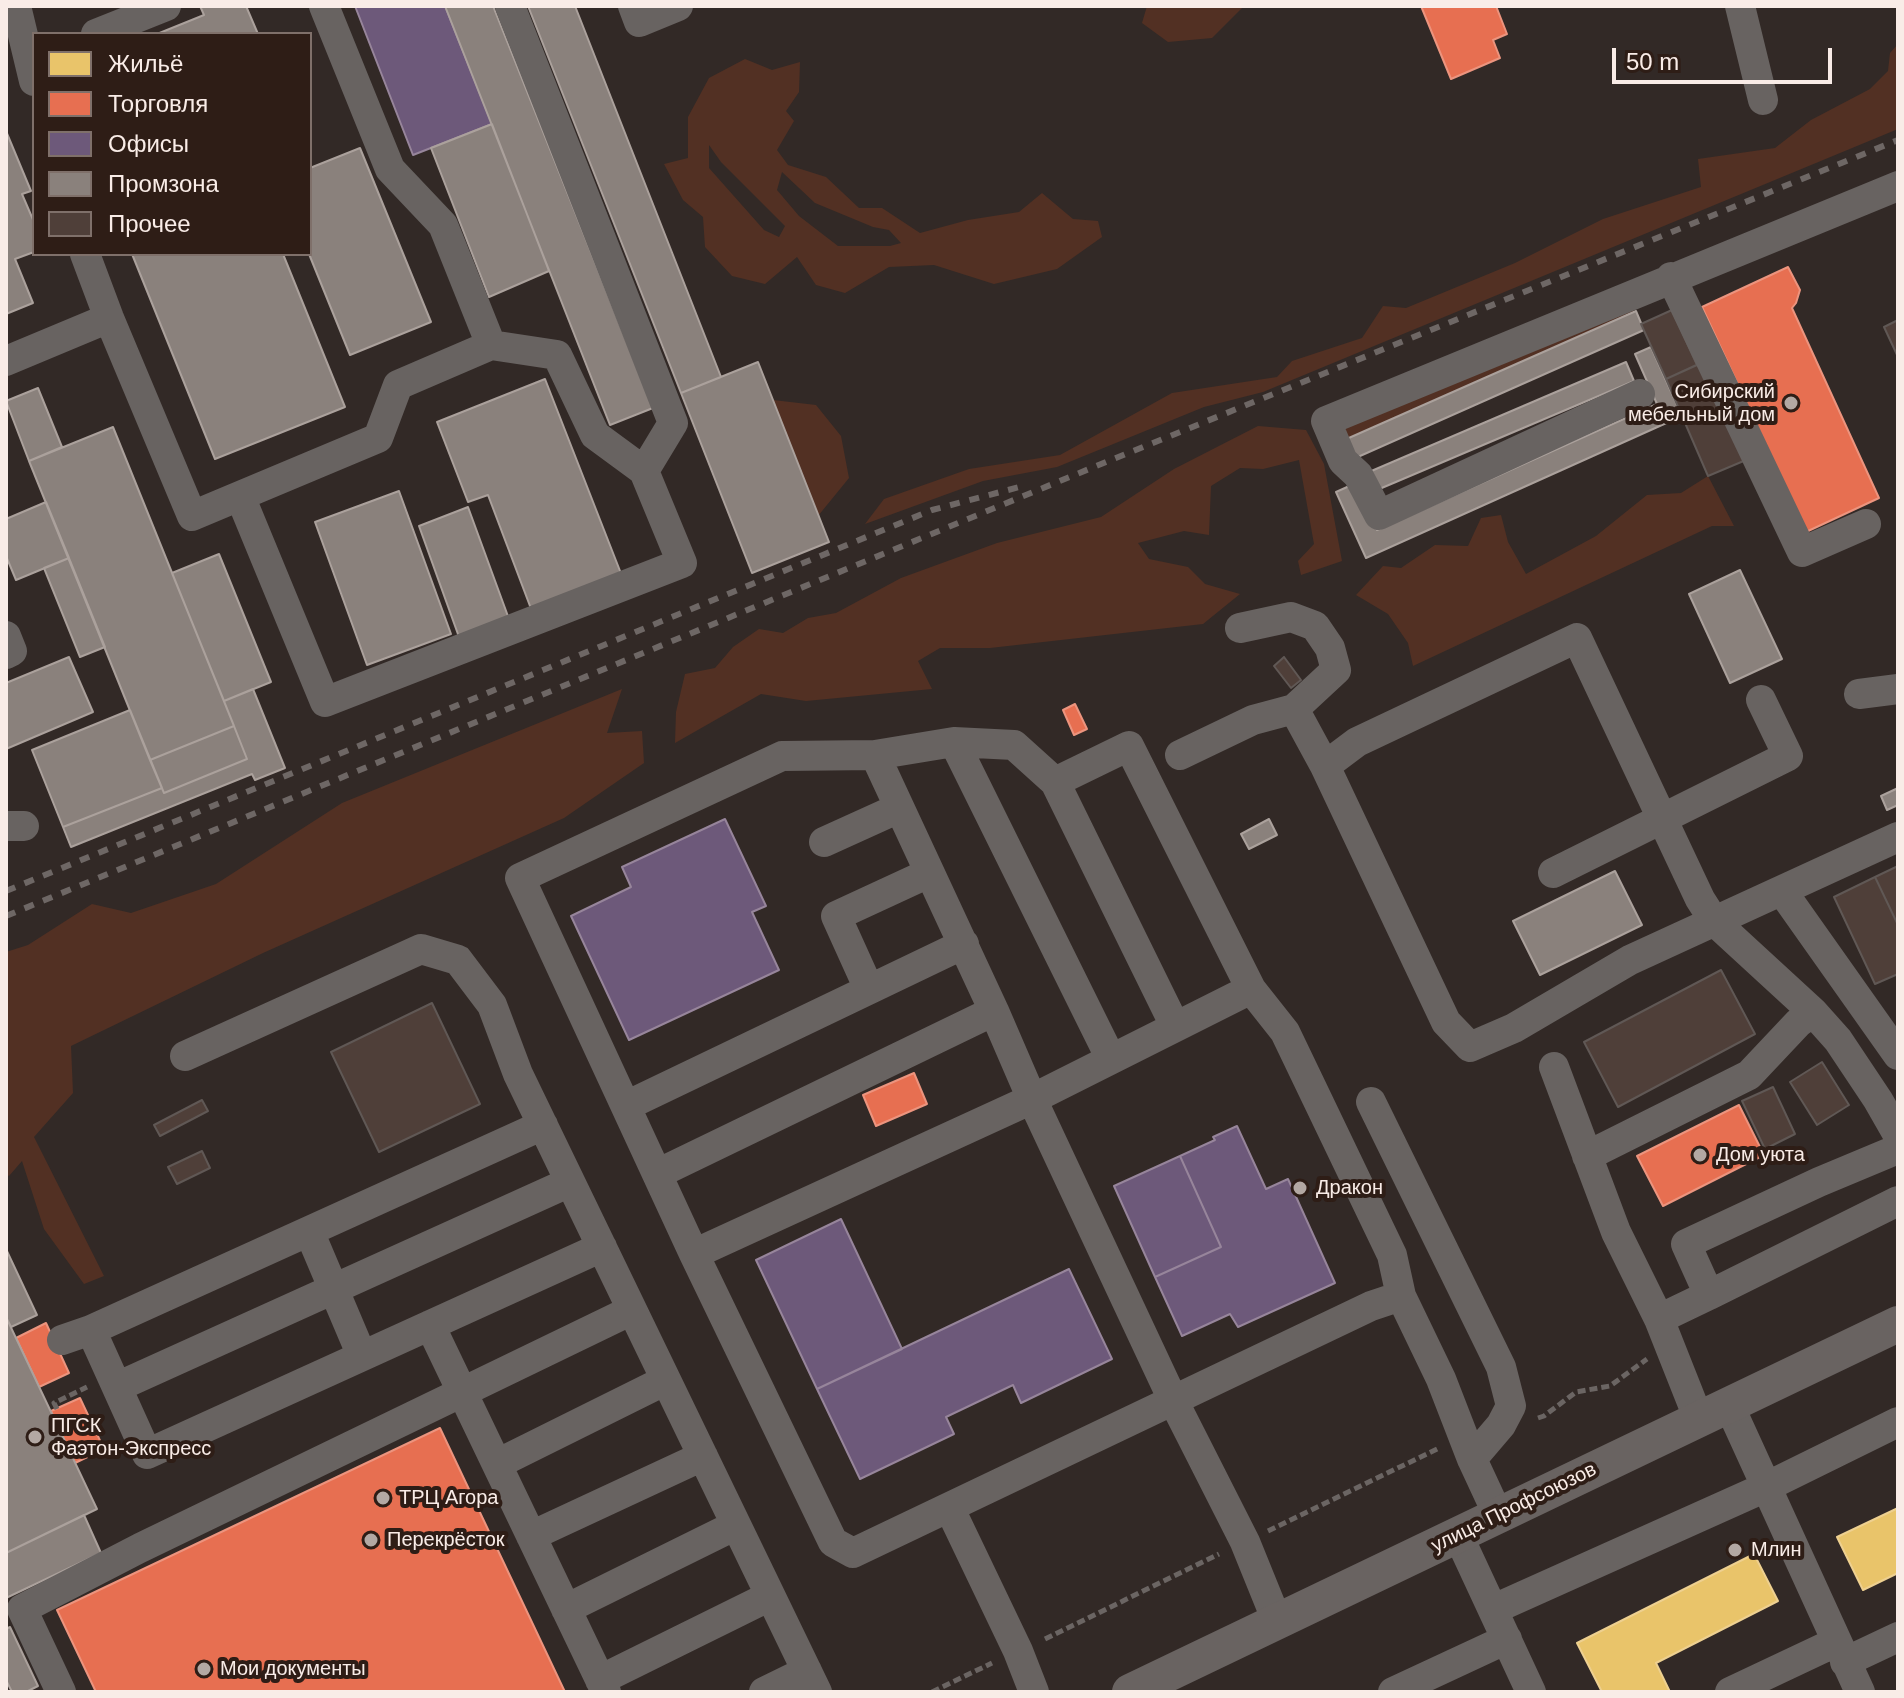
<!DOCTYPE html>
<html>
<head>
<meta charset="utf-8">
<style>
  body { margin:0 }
  #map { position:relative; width:1904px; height:1698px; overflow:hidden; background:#322926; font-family:Arial,sans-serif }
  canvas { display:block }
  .frame { position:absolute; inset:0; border:8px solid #f9ece7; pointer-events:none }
  .legend { position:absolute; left:32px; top:32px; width:280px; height:224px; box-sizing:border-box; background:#2e1d16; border:2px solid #7f706a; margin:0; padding:10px 14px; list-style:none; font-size:24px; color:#f9ece7 }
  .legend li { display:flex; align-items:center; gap:16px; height:40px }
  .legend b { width:40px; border:2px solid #7f706a }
  .scale { position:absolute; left:1612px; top:48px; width:220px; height:36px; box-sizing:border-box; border:4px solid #f9ece7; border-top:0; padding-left:10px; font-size:24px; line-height:28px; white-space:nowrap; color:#f9ece7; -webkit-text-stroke:6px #2e1d16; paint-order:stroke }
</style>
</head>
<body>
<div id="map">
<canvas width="1904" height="1698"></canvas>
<div class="frame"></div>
<ul class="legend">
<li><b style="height:22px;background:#e9c46a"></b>Жильё</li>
<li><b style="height:22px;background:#e76f51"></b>Торговля</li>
<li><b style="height:22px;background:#6d597a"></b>Офисы</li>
<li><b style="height:22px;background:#8a817c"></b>Промзона</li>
<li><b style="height:22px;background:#4f3f39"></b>Прочее</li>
</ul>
<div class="scale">50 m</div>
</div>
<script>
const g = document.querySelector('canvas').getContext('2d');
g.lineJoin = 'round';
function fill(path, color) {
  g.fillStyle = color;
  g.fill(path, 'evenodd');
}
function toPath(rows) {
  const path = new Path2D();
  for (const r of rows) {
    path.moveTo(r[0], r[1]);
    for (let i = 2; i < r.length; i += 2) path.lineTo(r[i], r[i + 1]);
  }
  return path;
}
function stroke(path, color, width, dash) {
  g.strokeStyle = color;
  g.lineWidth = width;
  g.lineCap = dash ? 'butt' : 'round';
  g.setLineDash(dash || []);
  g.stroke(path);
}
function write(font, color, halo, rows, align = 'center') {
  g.font = font + ' Arial,sans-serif';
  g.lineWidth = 8;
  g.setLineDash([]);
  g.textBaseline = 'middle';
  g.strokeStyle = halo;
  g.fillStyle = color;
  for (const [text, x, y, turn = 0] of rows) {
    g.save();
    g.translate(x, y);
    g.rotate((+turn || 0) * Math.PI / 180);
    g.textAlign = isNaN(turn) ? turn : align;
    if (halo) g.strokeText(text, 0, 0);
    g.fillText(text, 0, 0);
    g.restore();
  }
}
fill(toPath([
  [1147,6,1244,6,1212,38,1168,42,1142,23],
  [1898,44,1898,129,1263,392,1204,407,1057,467,983,481,865,524,884,499,969,469,1060,455,1172,393,1277,377,1292,361,1362,338,1383,306,1406,308,1515,263,1603,219,1701,187,1698,159,1775,148,1811,120,1870,89,1888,71,1890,53],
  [745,59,772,70,800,62,799,92,786,111,794,121,777,150,788,165,826,177,859,208,882,208,920,233,968,220,1019,212,1042,193,1073,219,1098,221,1102,237,1057,269,994,284,934,265,889,267,845,293,816,285,797,257,765,284,732,276,705,247,703,217,683,200,664,164,688,158,688,117,709,78],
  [709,145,721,162,785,226,779,237,764,230,709,168],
  [782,172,815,203,873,227,889,230,901,243,890,246,838,246,799,216,777,190],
  [1608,306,1636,311,1342,441,1347,422],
  [773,400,816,405,841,436,849,478,818,516],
  [1258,426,1306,430,1324,464,1342,561,1301,575,1298,561,1314,544,1299,460,1263,469,1240,468,1211,486,1209,535,1184,531,1138,543,1149,559,1188,567,1205,584,1240,594,1203,624,990,648,940,648,918,661,932,689,806,701,761,694,675,743,676,712,685,674,715,668,733,647,759,629,783,633,808,618,836,613,901,578,997,543,1101,517,1174,469],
  [1708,476,1734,526,1712,526,1413,666,1408,643,1388,614,1356,595,1383,566,1401,568,1435,545,1468,546,1481,518,1501,515,1508,542,1526,574,1596,536,1647,495,1681,493],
  [622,689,607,733,642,731,644,763,564,818,263,953,71,1046,73,1093,34,1137,104,1276,84,1284,44,1229,22,1161,9,1176,6,1174,6,952,28,945,92,904,131,913,216,884,342,803]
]), '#523023');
const homes = toPath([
  [1898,1508,1898,1573,1863,1590,1837,1537,1898,1508],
  [1754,1554,1778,1601,1656,1663,1670,1692,1602,1692,1577,1643,1754,1554]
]);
fill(homes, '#e9c46a');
stroke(homes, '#eed090', 2);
const shops = toPath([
  [1421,6,1496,6,1507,34,1493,40,1500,58,1451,79,1421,6],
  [1788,267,1800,290,1796,303,1792,308,1879,498,1806,532,1702,307,1788,267],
  [1075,704,1087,729,1074,735,1063,710,1075,704],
  [914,1073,927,1104,876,1126,863,1095,914,1073],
  [1739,1105,1764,1155,1663,1206,1637,1156,1739,1105],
  [46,1323,69,1373,39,1387,16,1338,46,1323],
  [80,1398,104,1449,75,1463,51,1411,80,1398],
  [440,1428,565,1692,96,1692,57,1610,440,1428]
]);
fill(shops, '#e76f51');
stroke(shops, '#ec947e', 2);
const offices = toPath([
  [355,6,445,6,492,124,413,155,355,6],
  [725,819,766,906,752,912,779,970,629,1040,571,916,631,887,622,867,725,819],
  [1237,1126,1266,1189,1288,1179,1335,1283,1238,1327,1230,1314,1182,1336,1155,1277,1221,1247,1180,1156,1215,1140,1213,1137,1237,1126],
  [1180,1156,1221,1247,1155,1277,1114,1186,1180,1156],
  [841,1219,902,1349,817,1389,756,1260,841,1219],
  [1069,1269,1112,1359,1021,1403,1013,1385,946,1417,954,1434,860,1479,817,1389,1069,1269]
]);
fill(offices, '#6d597a');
stroke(offices, '#97859b', 2);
const industry = toPath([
  [200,6,246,6,258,34,157,34,204,15,200,6],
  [445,6,493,6,653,408,610,425,445,6],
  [528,6,575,6,721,377,681,393,528,6],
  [492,124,549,271,489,297,431,148,492,124],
  [6,131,31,191,22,194,34,222,34,252,15,259,33,303,6,314,6,131],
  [360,148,431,322,350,355,309,254,310,168,360,148],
  [132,254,283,254,345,407,215,459,132,254],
  [1636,311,1644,330,1351,460,1342,441,1636,311],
  [1651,347,1682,416,1366,558,1336,492,1356,483,1377,530,1657,404,1635,354,1651,347],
  [758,362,829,542,752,573,681,393,758,362],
  [1626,362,1634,381,1377,490,1369,472,1626,362],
  [545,379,622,576,533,614,488,495,468,502,437,422,545,379],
  [38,388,62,447,29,461,6,401,38,388],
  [113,427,234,726,150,760,29,461,113,427],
  [399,491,451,634,367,665,315,522,399,491],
  [46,502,69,558,16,580,6,556,6,519,46,502],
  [468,507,509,619,459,637,419,526,468,507],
  [219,554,271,682,224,701,172,573,219,554],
  [69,558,105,647,80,657,44,568,69,558],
  [1740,570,1782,659,1730,683,1689,594,1740,570],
  [69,657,93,712,6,749,6,683,69,657],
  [253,689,285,768,255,780,252,774,71,847,63,827,162,788,164,793,247,759,224,701,253,689],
  [130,710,162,788,63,827,32,750,130,710],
  [234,726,247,759,164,793,150,760,234,726],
  [1898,788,1898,805,1887,810,1881,796,1898,788],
  [1269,819,1277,835,1249,849,1241,834,1269,819],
  [1615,871,1642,925,1540,975,1513,921,1615,871],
  [6,1249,37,1315,11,1327,6,1317,6,1249],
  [6,1317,97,1509,6,1553,6,1317],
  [84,1515,101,1553,6,1598,6,1553,84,1515],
  [10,1627,38,1686,26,1692,12,1692,6,1680,6,1629,10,1627]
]);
fill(industry, '#8a817c');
stroke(industry, '#aba19c', 2);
const building = toPath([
  [1672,310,1697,365,1666,379,1641,324,1672,310],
  [1898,320,1898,357,1884,327,1898,320],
  [1703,362,1746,460,1708,476,1666,379,1703,362],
  [1284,657,1301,680,1291,688,1274,666,1284,657],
  [1898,866,1898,925,1875,877,1898,866],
  [1875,877,1898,925,1898,974,1875,984,1834,897,1875,877],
  [1721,970,1755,1034,1618,1107,1584,1042,1721,970],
  [432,1003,480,1104,379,1152,331,1052,432,1003],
  [1822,1062,1849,1105,1817,1125,1790,1082,1822,1062],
  [1773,1087,1795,1134,1765,1149,1742,1101,1773,1087],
  [202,1100,208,1111,160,1136,154,1125,202,1100],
  [202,1151,210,1168,177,1184,168,1167,202,1151]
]);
fill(building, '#4f3f39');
stroke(building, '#605855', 2);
stroke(toPath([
  [57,1409,54,1403,87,1387],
  [1538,1418,1544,1416,1576,1392,1610,1386,1647,1359],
  [1268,1531,1439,1448],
  [1045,1639,1219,1554],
  [932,1692,992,1663]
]), '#6b6563', 5, [8, 4]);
stroke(toPath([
  [16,6,34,81],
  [324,6,390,169,443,225,491,345],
  [510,6,673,423,644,471],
  [633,6,639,22,678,6],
  [1740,6,1763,100],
  [96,34,166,6],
  [85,254,109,318,192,516,378,438,398,385,491,345,557,355,595,435,644,471,682,563,325,702,240,496],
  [1671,277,1802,552,1866,524],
  [6,361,109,318],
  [1640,394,1379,515,1358,475,1343,461,1326,421,1898,186],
  [6,636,12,651,6,654],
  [1859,694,1898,689],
  [1294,709,1325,766,1446,1022,1470,1047,1514,1028,1630,960,1898,837],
  [954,742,1111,1059],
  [875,755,994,1011,1032,1099,1173,1400,1245,1542,1277,1621],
  [1180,755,1253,720,1294,709,1336,670,1330,648,1315,626,1291,617,1240,628],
  [1325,766,1357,742,1577,638,1700,899,1714,921,1813,1012,1838,1040,1878,1100,1898,1135],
  [1055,782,1014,745,954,742,875,755,782,756,520,878,694,1254,833,1542,853,1553,1371,1306,1401,1296],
  [6,826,24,826],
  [824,842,899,808],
  [1553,873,1788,756,1761,700],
  [1782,891,1898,1055],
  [869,989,836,916,929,873],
  [1175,1026,1055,782,1129,746,1251,989,1285,1032,1392,1255,1401,1296,1441,1379,1472,1459,1498,1515],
  [185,1056,421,949,458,960,492,1005,518,1074,817,1692],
  [1554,1067,1616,1232,1659,1319,1699,1420],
  [1371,1102,1501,1367,1511,1406,1501,1425,1472,1459],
  [626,1106,964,944],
  [543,1125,91,1330,147,1454,602,1247],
  [1587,1156,1749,1075,1798,1023,1813,1012],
  [657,1174,994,1011],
  [309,1231,362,1356],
  [694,1254,1032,1099,1251,989],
  [1709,1295,1898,1201],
  [1659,1319,1709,1295,1686,1244,1819,1182,1898,1149],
  [430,1325,606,1692],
  [62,1340,91,1330],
  [117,1387,570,1182],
  [1729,1405,1860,1692],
  [497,1464,666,1380],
  [950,1509,1018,1651,1034,1692],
  [1458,1535,1531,1692],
  [531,1536,703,1456],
  [566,1609,736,1525],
  [1494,1609,1766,1487,1898,1422],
  [1845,1662,1898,1637],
  [600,1680,770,1596],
  [61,1692,22,1609,140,1548,632,1310],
  [764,1692,807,1671],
  [1393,1692,1507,1639],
  [1730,1692,1836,1642]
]), '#686361', 30);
stroke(toPath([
  [1130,1692,1898,1324]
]), '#696361', 36);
stroke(toPath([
  [6,891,932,510,1027,485],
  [6,916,1089,469,1898,140]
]), '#6e6765', 6, [10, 10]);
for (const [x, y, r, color] of [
  [1791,403,8,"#b3a8a3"],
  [1700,1155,8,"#b3a8a3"],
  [1300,1188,8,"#b3a8a3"],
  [35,1437,8,"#b3a8a3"],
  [383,1498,8,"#b3a8a3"],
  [371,1540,8,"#b3a8a3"],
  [1735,1550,8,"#b3a8a3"],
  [204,1669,8,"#b3a8a3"]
]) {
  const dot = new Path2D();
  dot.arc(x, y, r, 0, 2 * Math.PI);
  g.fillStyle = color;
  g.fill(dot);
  stroke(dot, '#2e1d16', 3);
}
write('20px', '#f9ece7', '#2e1d16', [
  ["Сибирский",1775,392,"right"],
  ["мебельный дом",1775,415,"right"],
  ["Дом уюта",1716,1155],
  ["Дракон",1316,1188],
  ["ПГСК",51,1426],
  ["Фаэтон-Экспресс",51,1449],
  ["ТРЦ Агора",399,1498],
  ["Перекрёсток",387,1540],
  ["Млин",1751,1550],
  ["Мои документы",220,1669]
], 'left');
write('20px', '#f9ece7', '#2e1d16', [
  ["улица Профсоюзов",1514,1508,-26]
]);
</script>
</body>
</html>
